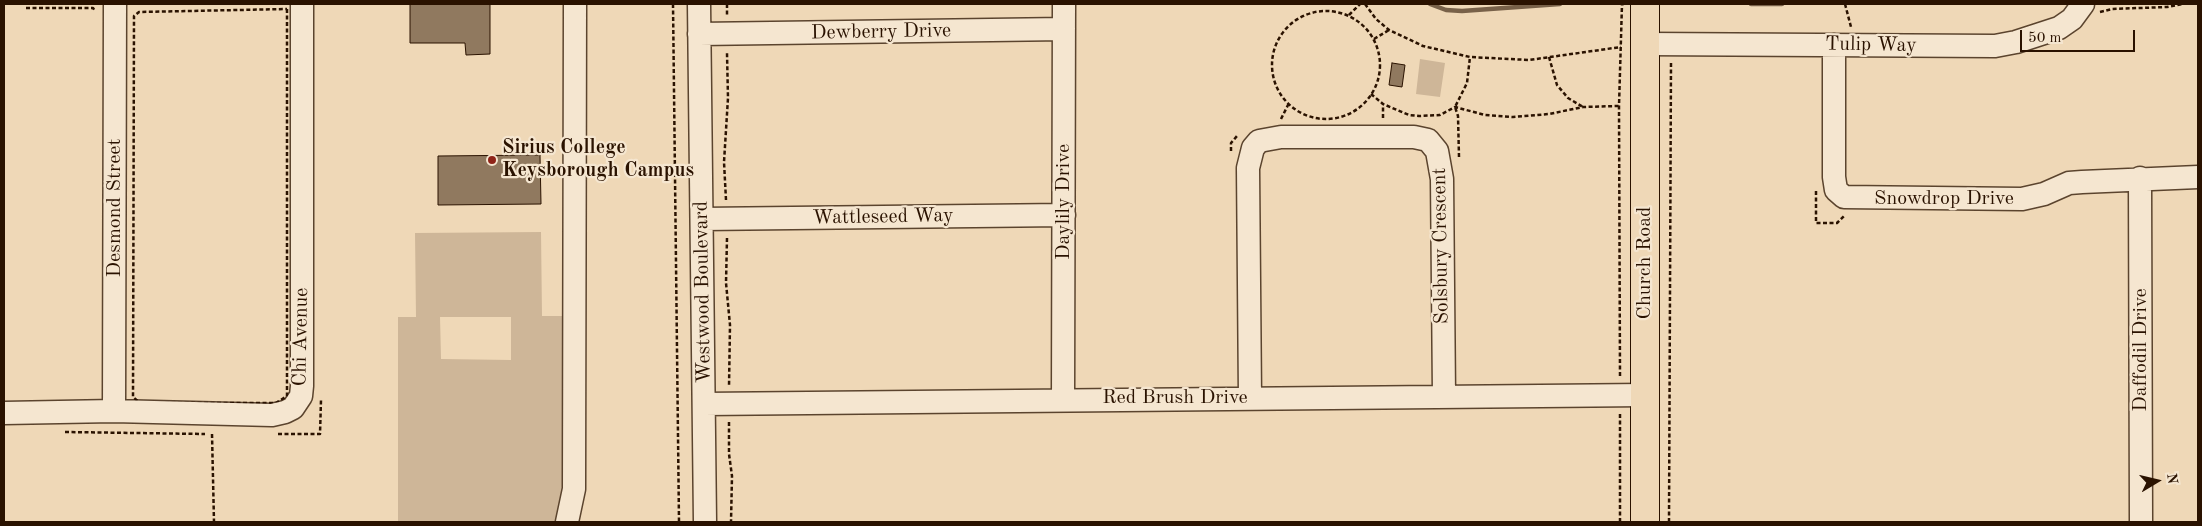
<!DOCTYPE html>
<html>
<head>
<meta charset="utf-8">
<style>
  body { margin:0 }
  #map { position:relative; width:2202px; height:526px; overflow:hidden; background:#efd8b7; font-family:"Old Standard TT",serif }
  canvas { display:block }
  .frame { position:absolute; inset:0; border:5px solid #2a1200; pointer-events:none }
  .north { position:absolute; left:2132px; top:456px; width:50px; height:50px; -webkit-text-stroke:4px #f5e6d0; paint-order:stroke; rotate:81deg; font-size:14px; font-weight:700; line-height:20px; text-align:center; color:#2a1200 }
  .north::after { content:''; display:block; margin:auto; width:18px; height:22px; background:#2a1200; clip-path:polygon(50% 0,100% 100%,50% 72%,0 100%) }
  .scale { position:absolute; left:2020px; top:30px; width:115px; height:22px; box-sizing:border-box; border:2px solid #2a1200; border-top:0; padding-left:6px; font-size:15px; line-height:18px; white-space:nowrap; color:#2a1200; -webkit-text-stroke:4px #f5e6d0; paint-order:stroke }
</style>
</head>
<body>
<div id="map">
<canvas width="2202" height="526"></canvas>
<div class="frame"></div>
<div class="north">N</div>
<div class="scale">50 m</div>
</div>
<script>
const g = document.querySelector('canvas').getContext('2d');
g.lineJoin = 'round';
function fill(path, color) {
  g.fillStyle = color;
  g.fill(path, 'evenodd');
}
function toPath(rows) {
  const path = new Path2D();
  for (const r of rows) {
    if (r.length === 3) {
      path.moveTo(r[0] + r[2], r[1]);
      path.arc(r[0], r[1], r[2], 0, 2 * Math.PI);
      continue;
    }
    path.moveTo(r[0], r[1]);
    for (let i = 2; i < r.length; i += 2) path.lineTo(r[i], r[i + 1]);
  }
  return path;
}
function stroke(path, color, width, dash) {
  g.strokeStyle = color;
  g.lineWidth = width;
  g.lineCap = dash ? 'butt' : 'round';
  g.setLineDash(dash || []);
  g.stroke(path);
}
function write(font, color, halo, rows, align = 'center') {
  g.font = font + ' "Old Standard TT",serif';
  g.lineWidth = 4.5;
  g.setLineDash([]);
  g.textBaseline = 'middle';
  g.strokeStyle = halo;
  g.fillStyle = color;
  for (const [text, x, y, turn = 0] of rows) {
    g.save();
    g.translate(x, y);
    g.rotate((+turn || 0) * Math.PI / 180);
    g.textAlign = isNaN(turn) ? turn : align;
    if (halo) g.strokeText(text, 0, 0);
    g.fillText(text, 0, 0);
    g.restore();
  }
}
fill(toPath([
  [1420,59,1445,63,1440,97,1416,94],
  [541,232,542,316,569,316,567,492,559,522,398,522,398,317,416,317,415,233],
  [440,317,511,317,511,360,441,359]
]), '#ceb698');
stroke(toPath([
  [1430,4,1446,10,1462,11,1560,4],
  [1751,4,1782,4]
]), '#786149', 4.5);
const building = toPath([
  [410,4,490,4,490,54,466,55,465,43,410,43,410,4],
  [1392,63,1405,65,1402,87,1389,85,1392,63],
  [540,155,541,204,438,205,438,156,540,155]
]);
fill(building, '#90795f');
stroke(building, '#2a1200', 1);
const minor = toPath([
  [699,4,705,522],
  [699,34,1064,29],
  [1645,44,1995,46,2016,42,2059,28,2072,19,2083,4],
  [1834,45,1834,177,1836,190,1844,197,2022,199,2044,194,2069,183,2082,182,2198,177],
  [2140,178,2141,522],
  [702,219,1064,215],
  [1250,398,1248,168,1253,148,1259,141,1281,137,1414,137,1428,140,1437,151,1442,179,1444,396],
  [1063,399,1064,4],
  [704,404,1645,395],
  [114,411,115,4],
  [4,413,114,411,272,415,285,412,293,408,301,396,302,386,302,4],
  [567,522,574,489,575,4]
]);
const major = toPath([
  [1645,4,1645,522]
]);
stroke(minor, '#5b442e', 25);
stroke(major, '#2a1200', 30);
stroke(toPath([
  [673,4,679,522],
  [727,4,727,15],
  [1365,4,1376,19,1389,30,1423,46,1470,57,1529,60,1621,47],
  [1845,4,1851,27],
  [26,8,93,8,95,11],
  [287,9,287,396,276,403,140,403,133,397,134,16,139,12,287,9],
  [1326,65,54],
  [2100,12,2112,9,2167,7,2183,4],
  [1349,15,1360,4],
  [1374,39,1389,30],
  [1549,57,1557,85,1568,98,1583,107],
  [1371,94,1383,104,1409,115,1419,116,1440,115,1455,107,1485,115,1513,117,1549,114,1583,107,1619,106],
  [1383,118,1383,104],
  [1281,119,1289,103],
  [1231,151,1231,143,1237,136],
  [1459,157,1458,116,1455,107,1467,83,1470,57],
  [1816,191,1816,223,1837,223,1844,216],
  [726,200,724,162,728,98,727,53],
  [727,238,726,283,730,325,729,387],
  [1620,376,1619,106,1622,4,1624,4],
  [729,422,729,454,732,476,731,522],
  [65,432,205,434],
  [212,434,214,522],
  [278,434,320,434,321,400],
  [1620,522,1620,414],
  [1669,522,1671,62]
]), '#2a1200', 2.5, [4, 2.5]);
stroke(minor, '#f5e6d0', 22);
stroke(major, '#efd8b7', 28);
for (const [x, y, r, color] of [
  [492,160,5,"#8f2418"]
]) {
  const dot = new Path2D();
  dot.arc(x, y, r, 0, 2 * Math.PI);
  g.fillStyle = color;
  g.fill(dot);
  stroke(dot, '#f5e6d0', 2);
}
write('20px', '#2a1200', '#f5e6d0', [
  ["Dewberry Drive",881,32,-1],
  ["Tulip Way",1871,45,1],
  ["Snowdrop Drive",1944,199],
  ["Daylily Drive",1064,202,-90],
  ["Desmond Street",115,208,-90],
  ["Wattleseed Way",883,217,-1],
  ["Solsbury Crescent",1441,246,-91],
  ["Church Road",1645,263,-90],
  ["Westwood Boulevard",703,292,-91],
  ["Chi Avenue",301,337,-89],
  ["Daffodil Drive",2141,350,-90],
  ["Red Brush Drive",1175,398]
]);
write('bold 20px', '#2a1200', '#f5e6d0', [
  ["Sirius College",502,148],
  ["Keysborough Campus",502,171]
], 'left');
</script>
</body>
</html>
